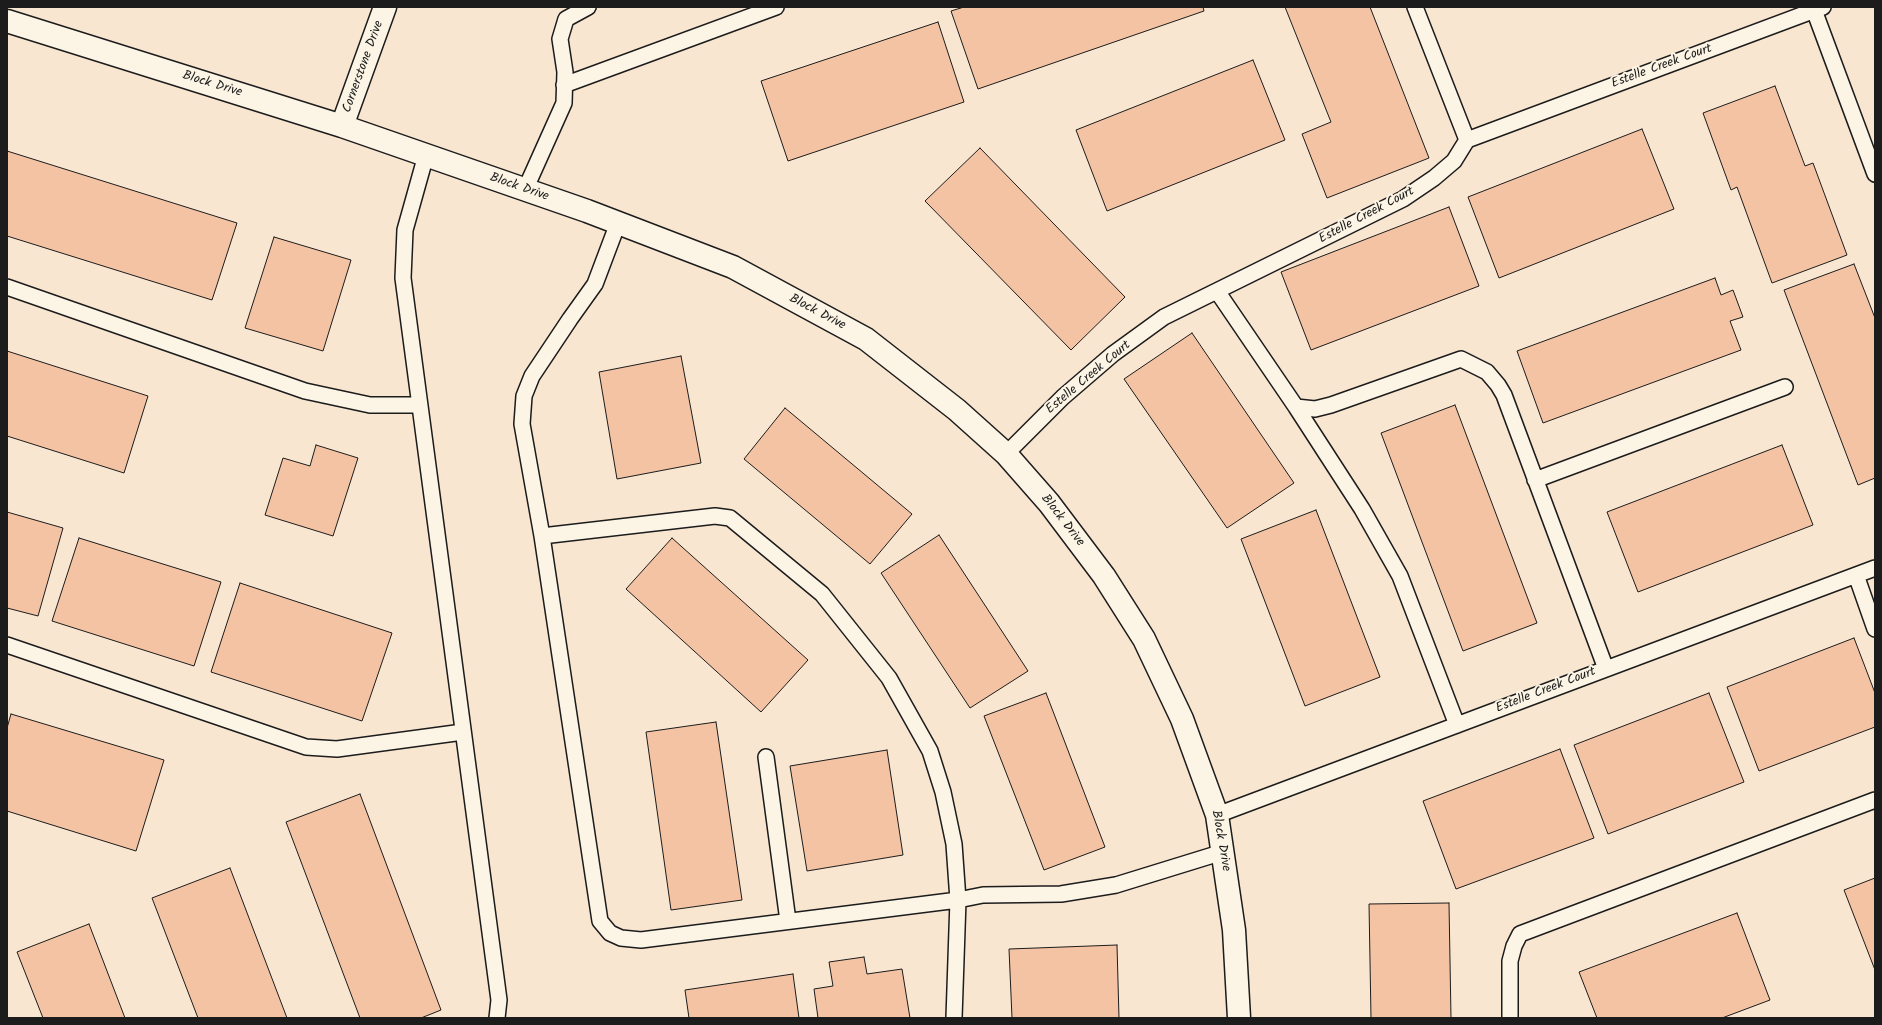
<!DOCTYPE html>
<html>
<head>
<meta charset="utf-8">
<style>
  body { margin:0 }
  #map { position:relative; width:1882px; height:1025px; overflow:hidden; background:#f9e6d1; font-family:Kalam,sans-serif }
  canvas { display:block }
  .frame { position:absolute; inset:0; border:8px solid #1c1c1c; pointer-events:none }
</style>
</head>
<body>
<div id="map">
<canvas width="1882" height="1025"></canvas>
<div class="frame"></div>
</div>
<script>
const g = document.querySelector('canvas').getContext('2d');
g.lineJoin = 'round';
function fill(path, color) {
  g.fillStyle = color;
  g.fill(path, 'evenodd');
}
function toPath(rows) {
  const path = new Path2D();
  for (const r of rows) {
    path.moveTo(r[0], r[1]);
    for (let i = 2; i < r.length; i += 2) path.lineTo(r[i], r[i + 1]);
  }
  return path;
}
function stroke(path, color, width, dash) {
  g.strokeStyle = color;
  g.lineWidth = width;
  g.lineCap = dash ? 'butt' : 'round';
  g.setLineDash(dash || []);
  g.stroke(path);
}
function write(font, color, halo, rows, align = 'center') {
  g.font = font + ' Kalam,sans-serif';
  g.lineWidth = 4;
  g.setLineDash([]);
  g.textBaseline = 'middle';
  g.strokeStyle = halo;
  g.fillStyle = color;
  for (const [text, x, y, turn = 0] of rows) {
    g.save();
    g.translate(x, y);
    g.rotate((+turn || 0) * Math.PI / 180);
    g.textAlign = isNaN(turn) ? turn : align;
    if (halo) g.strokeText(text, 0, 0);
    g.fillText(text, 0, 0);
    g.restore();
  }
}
const building = toPath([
  [964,7,1203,7,1204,11,978,89,951,11,964,7],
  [1285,7,1370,7,1429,158,1327,198,1302,134,1331,122,1285,7],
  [938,22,964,102,788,161,761,81,938,22],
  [1253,60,1285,140,1107,211,1076,130,1253,60],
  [1775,86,1805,166,1813,163,1847,255,1772,283,1737,187,1731,190,1703,113,1775,86],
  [1642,129,1674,209,1499,278,1468,197,1642,129],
  [980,148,1125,297,1071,350,925,201,980,148],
  [7,151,237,223,212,300,7,236,7,151],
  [1449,207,1479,286,1311,350,1281,272,1449,207],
  [274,237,351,260,323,351,245,328,274,237],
  [1854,264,1875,318,1875,478,1858,485,1784,290,1854,264],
  [1715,278,1721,295,1733,290,1743,317,1730,321,1741,350,1543,423,1517,351,1715,278],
  [1192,333,1294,483,1227,528,1124,379,1192,333],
  [7,351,148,396,124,473,7,436,7,351],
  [681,356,701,463,617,479,599,372,681,356],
  [1455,405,1537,623,1463,651,1381,433,1455,405],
  [785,408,912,514,870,564,744,459,785,408],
  [316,445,358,458,333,536,265,515,283,458,310,466,316,445],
  [1782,445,1813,525,1638,592,1607,512,1782,445],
  [1316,510,1380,677,1305,706,1241,539,1316,510],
  [7,512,63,528,38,616,7,608,7,512],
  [939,535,1028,671,970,708,881,573,939,535],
  [79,538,221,582,194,666,52,621,79,538],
  [672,538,808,660,761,712,626,589,672,538],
  [240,583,392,633,362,721,211,672,240,583],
  [1854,638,1875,693,1875,727,1759,771,1727,687,1854,638],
  [1046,693,1105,847,1044,870,984,716,1046,693],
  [1709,693,1744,782,1608,834,1574,745,1709,693],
  [11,714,164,760,136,851,7,811,7,728,11,714],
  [716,722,742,900,671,910,646,732,716,722],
  [1560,749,1594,838,1456,889,1423,801,1560,749],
  [887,750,903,855,807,871,790,766,887,750],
  [360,794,441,1010,421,1018,360,1018,286,822,360,794],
  [230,868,287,1018,198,1018,152,898,230,868],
  [1875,878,1875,970,1844,890,1875,878],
  [1449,903,1451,1018,1371,1018,1369,904,1449,903],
  [1737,913,1770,1000,1722,1018,1597,1018,1579,972,1737,913],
  [89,924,125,1018,43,1018,17,952,89,924],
  [1117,945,1119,1018,1012,1018,1009,949,1117,945],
  [864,957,867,974,902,969,910,1018,818,1018,814,989,833,986,829,962,864,957],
  [793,974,799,1018,689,1018,685,990,793,974]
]);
fill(building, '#f3c3a3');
stroke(building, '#1c1c1c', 1);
const service = toPath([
  [1415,7,1467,140],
  [1814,10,1875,174],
  [564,85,776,7],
  [426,155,405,230,403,278,499,1000,497,1018],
  [525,190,564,103,565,72,560,39,566,19,588,7],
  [618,223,595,284,570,319,532,376,524,396,522,424,542,536,600,921,610,933,621,938,641,940,958,900,983,895,1061,894,1116,885,1223,852],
  [7,287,305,391,370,405,420,405],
  [1217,291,1296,407,1315,409,1331,405,1461,359,1487,372,1498,385,1504,395,1606,669],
  [1296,407,1362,509,1400,576,1457,725],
  [1006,454,1063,397,1113,354,1164,317,1403,199,1434,178,1454,161,1467,140,1823,7],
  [1535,480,1785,387],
  [542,536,715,516,730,518,822,594,889,678,930,751,943,792,954,844,958,900,954,1018],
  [1856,575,1875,629],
  [7,645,306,747,337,749,463,732],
  [766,757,788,921],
  [1217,815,1875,568],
  [1510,1018,1510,961,1514,946,1520,934,1875,800]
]);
const minor = toPath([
  [7,21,342,126,587,211,733,267,866,339,957,410,1006,454,1049,503,1104,576,1144,639,1182,719,1217,815,1234,930,1239,1018],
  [342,126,385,7]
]);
stroke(service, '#1c1c1c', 18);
stroke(minor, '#1c1c1c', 25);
stroke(service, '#fcf5e5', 15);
stroke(minor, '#fcf5e5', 22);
write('13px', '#1c1c1c', '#fcf5e5', [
  ["Cornerstone Drive",364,67,-70],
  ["Estelle Creek Court",1662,67,-20],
  ["Block Drive",212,85,17],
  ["Block Drive",519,188,19],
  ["Estelle Creek Court",1367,216,-28],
  ["Block Drive",817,313,28],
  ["Estelle Creek Court",1089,378,-40],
  ["Block Drive",1062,521,52],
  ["Estelle Creek Court",1546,691,-21],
  ["Block Drive",1220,841,80]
]);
</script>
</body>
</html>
